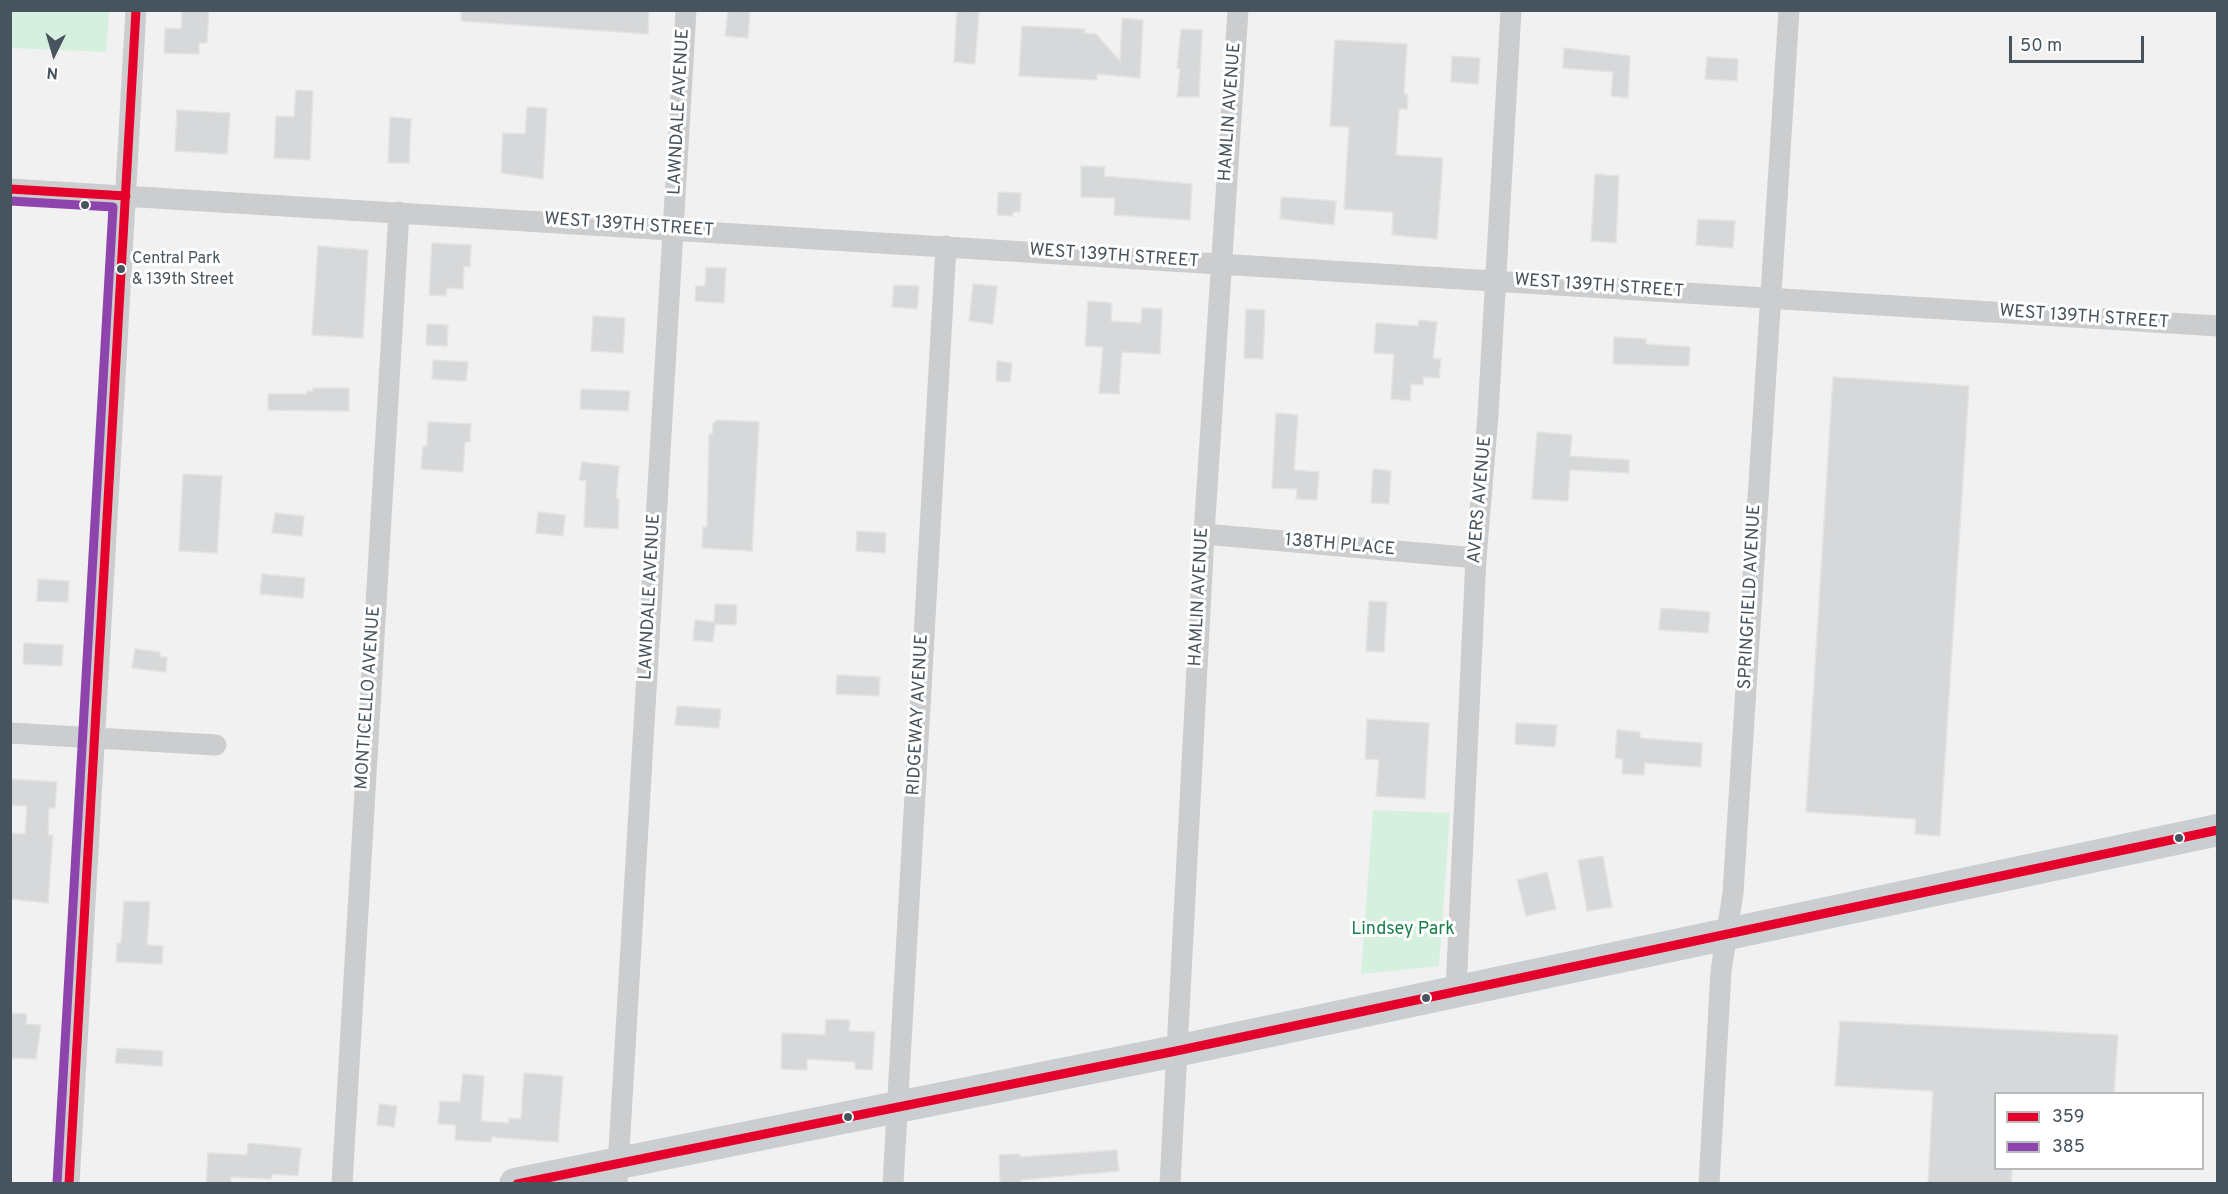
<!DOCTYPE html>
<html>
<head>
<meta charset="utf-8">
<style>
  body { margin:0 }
  #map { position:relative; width:2228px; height:1194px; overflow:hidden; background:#f1f1f1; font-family:Overpass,sans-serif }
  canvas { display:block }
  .frame { position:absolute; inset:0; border:12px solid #48545d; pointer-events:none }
  .legend { position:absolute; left:1994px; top:1092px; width:210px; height:78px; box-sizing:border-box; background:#fff; border:2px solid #b6bbbe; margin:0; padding:8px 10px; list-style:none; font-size:18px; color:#48545d }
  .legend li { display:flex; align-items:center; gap:12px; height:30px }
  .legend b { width:30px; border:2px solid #b6bbbe }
  .north { position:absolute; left:24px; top:24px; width:60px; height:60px; -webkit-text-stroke:4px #fff; paint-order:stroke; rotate:185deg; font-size:16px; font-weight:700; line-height:24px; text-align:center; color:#48545d }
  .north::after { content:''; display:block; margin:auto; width:21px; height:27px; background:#48545d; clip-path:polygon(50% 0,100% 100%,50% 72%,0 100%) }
  .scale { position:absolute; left:2009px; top:36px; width:135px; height:27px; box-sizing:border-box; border:3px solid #48545d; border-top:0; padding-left:8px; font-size:18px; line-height:21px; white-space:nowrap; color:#48545d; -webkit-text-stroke:4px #fff; paint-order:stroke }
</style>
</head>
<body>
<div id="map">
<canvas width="2228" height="1194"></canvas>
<div class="frame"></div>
<ul class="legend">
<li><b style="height:8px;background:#e4002b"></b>359</li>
<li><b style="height:8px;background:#8e44ad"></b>385</li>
</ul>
<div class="north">N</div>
<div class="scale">50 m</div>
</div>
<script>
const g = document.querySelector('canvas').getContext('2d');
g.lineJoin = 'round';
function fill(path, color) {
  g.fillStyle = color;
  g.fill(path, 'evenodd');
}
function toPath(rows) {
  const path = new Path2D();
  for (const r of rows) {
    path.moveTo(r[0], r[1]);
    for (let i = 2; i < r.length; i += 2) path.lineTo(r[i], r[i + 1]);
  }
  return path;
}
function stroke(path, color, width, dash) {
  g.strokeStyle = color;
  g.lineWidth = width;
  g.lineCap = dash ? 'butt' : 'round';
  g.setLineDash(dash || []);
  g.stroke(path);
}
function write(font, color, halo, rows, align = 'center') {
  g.font = font + ' Overpass,sans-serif';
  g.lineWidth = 6;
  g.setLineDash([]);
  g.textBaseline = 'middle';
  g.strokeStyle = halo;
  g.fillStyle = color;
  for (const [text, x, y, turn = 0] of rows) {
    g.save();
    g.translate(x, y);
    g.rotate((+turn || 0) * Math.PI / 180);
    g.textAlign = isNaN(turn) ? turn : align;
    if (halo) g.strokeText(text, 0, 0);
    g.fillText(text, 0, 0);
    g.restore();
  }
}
fill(toPath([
  [11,10,109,11,106,52,11,48],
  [1373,810,1450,813,1439,966,1361,974]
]), '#d6f0df');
const building = toPath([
  [182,10,209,10,207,43,199,43,199,54,164,53,165,28,181,29,182,10],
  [461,10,649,10,648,34,461,21,461,10],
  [728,10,750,10,748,38,725,36,728,10],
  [957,10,979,12,975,64,954,62,957,10],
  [1122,18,1143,20,1140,78,1097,74,1097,80,1019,76,1022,26,1085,29,1084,33,1096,34,1120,61,1122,18],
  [1181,29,1202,30,1199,97,1177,97,1180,69,1177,68,1181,29],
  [1335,40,1407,44,1404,94,1408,94,1407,109,1399,109,1396,155,1443,158,1437,239,1392,235,1393,212,1344,209,1349,127,1330,126,1335,40],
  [1564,48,1630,56,1628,98,1611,96,1613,72,1563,68,1564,48],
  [1452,56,1480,58,1478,84,1451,82,1452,56],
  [1707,57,1738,59,1737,81,1705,79,1707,57],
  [296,90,313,91,310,160,274,158,276,116,294,117,296,90],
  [527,107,547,108,543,179,501,173,503,133,525,134,527,107],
  [177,110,230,113,227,154,175,151,177,110],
  [390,117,411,119,409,163,388,163,390,117],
  [1081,166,1105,167,1104,176,1192,184,1190,220,1114,215,1115,198,1081,197,1081,166],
  [1595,174,1619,176,1616,243,1591,241,1595,174],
  [998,192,1021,193,1020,212,1013,212,1012,216,997,215,998,192],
  [1281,197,1336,201,1334,225,1280,219,1281,197],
  [1698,219,1735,221,1733,248,1696,245,1698,219],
  [432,243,471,245,470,267,464,266,463,289,447,288,446,296,429,295,432,243],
  [318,246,368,250,363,338,312,335,318,246],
  [706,267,726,268,724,303,695,301,696,286,705,286,706,267],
  [973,284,997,286,993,324,969,321,973,284],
  [894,285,919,286,917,309,892,307,894,285],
  [1088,301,1112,303,1111,321,1141,323,1142,308,1162,309,1160,354,1122,352,1119,394,1099,393,1103,347,1085,346,1088,301],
  [1246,309,1265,310,1263,359,1244,358,1246,309],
  [593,316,625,318,623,353,591,351,593,316],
  [1419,320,1437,322,1433,358,1441,359,1439,378,1424,377,1423,385,1411,384,1410,401,1391,399,1394,354,1374,353,1376,323,1418,326,1419,320],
  [427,324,448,325,447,346,426,345,427,324],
  [1614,337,1646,339,1646,344,1690,347,1689,366,1613,364,1614,337],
  [433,360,468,362,466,381,432,379,433,360],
  [997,361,1012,363,1010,382,996,381,997,361],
  [1833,377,1969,386,1940,836,1915,834,1916,819,1806,812,1833,377],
  [313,388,349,388,349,411,268,410,268,394,307,394,307,391,313,392,313,388],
  [581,389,630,391,628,411,580,409,581,389],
  [1276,413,1298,415,1294,470,1319,472,1317,500,1296,499,1297,489,1272,488,1276,413],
  [718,420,759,422,752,551,702,548,703,527,707,527,709,434,712,435,713,423,718,420],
  [428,422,471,424,470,442,465,442,463,472,421,469,423,446,427,446,428,422],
  [1537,432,1572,435,1570,456,1629,460,1629,473,1570,470,1568,501,1532,499,1537,432],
  [582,462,619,466,616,499,619,499,618,529,584,527,586,481,579,480,582,462],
  [1373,469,1391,471,1389,504,1371,503,1373,469],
  [183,474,222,476,217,553,179,551,183,474],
  [538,512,565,515,563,536,536,533,538,512],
  [275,513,304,516,302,536,272,533,275,513],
  [857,531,886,533,885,553,856,551,857,531],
  [262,574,305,578,303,598,260,594,262,574],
  [38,579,69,581,68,602,37,601,38,579],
  [1369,601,1387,602,1384,652,1366,651,1369,601],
  [715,604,737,605,736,625,715,624,713,642,693,640,695,620,714,622,715,604],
  [1661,608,1710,612,1708,633,1659,630,1661,608],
  [24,643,63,645,62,666,23,664,24,643],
  [135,649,160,652,160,657,167,657,166,672,132,668,135,649],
  [837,675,880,677,879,696,836,694,837,675],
  [677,706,721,709,719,728,675,725,677,706],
  [1367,719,1429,723,1425,799,1376,796,1379,760,1365,759,1367,719],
  [1516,723,1557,725,1555,747,1515,744,1516,723],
  [1617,730,1640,732,1640,738,1702,743,1701,767,1645,763,1644,775,1622,774,1623,759,1615,758,1617,730],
  [10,779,57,782,55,808,49,808,48,835,53,835,48,903,10,899,10,833,25,834,27,806,10,805,10,779],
  [1603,856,1612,907,1587,911,1578,860,1603,856],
  [1547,872,1556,909,1526,916,1517,880,1547,872],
  [124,901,150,902,147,945,163,946,162,964,116,962,117,943,121,943,124,901],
  [10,1013,27,1014,26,1024,41,1025,36,1059,10,1058,10,1013],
  [826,1019,850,1020,849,1031,875,1032,872,1070,855,1069,855,1062,807,1059,807,1070,781,1069,782,1033,825,1035,826,1019],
  [1840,1021,2118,1035,2114,1094,1995,1094,1995,1168,2012,1168,2011,1184,1928,1184,1933,1091,1835,1086,1840,1021],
  [117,1048,163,1051,162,1066,115,1063,117,1048],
  [524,1073,563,1076,558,1142,492,1137,491,1142,455,1140,456,1125,438,1124,440,1101,460,1102,463,1074,484,1076,481,1121,509,1123,509,1118,521,1119,524,1073],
  [379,1104,397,1106,394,1127,377,1125,379,1104],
  [248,1143,301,1148,298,1176,272,1174,271,1179,231,1177,231,1184,206,1184,208,1153,247,1155,248,1143],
  [1117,1150,1119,1171,1021,1180,1021,1184,1000,1184,999,1155,1020,1154,1020,1157,1117,1150]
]);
fill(building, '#d7d8d9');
stroke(building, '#e2e3e4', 1.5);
stroke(toPath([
  [10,189,2218,326],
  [1204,534,1476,558],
  [10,733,216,745],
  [1456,990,1476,558,1488,415,1511,10],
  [69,1184,136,10],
  [342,1184,399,212],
  [617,1184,686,10],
  [893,1184,946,246],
  [1170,1184,1204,534,1238,10],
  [1709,1184,1721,971,1733,893,1789,10]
]), '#cbcdcf', 21);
stroke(toPath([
  [515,1184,1176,1051,2218,830]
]), '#cbced1', 32);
stroke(toPath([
  [10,189,126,196],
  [69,1184,136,10],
  [517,1184,1176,1051,2218,830]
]), '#e4002b', 9);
stroke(toPath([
  [10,201,113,207,57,1183]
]), '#8e44ad', 9);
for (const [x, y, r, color] of [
  [85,205,5,"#48545d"],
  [121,269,5,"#48545d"],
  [2179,838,5,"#48545d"],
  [1426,998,5,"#48545d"],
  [848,1117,5,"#48545d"]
]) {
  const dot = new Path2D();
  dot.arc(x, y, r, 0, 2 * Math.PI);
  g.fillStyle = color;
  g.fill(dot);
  stroke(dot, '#fff', 2);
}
write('16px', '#48545d', '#fff', [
  ["Central Park",132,260],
  ["& 139th Street",132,281]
], 'left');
write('18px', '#48545d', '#fff', [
  ["LAWNDALE AVENUE",680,112,-87],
  ["HAMLIN AVENUE",1231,112,-86],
  ["WEST 139TH STREET",629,226,4],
  ["WEST 139TH STREET",1114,257,4],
  ["WEST 139TH STREET",1599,287,4],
  ["WEST 139TH STREET",2084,318,4],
  ["AVERS AVENUE",1481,500,-85],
  ["138TH PLACE",1340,546,5],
  ["LAWNDALE AVENUE",651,597,-87],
  ["HAMLIN AVENUE",1200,597,-87],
  ["SPRINGFIELD AVENUE",1751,597,-87],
  ["MONTICELLO AVENUE",369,698,-86],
  ["RIDGEWAY AVENUE",919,715,-87]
]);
write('18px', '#187f48', '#fff', [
  ["Lindsey Park",1403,930]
]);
</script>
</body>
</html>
